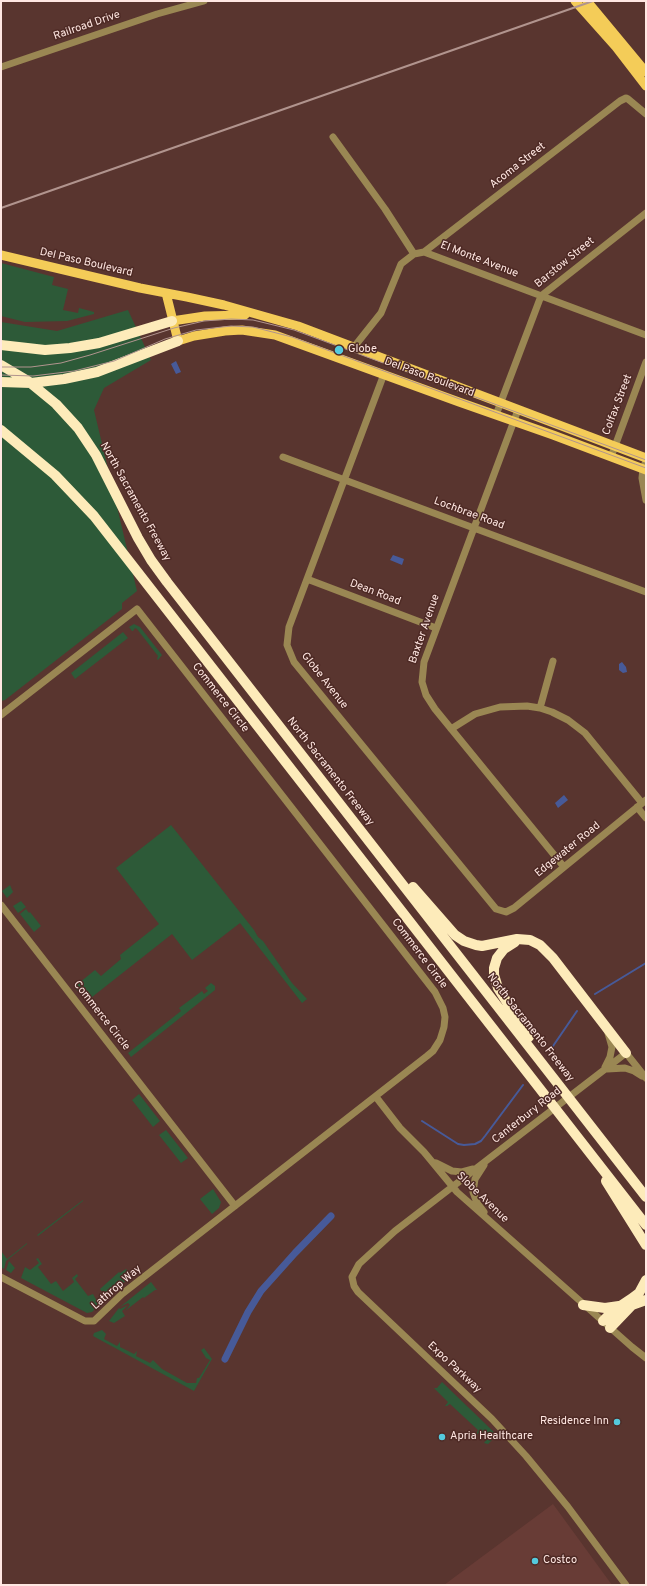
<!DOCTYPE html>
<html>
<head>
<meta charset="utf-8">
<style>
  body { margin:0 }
  #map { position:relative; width:647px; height:1586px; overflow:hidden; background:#59352f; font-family:Overpass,sans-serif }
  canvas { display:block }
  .frame { position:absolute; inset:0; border:2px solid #ffe7e2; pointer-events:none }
</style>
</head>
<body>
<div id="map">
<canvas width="647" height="1586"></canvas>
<div class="frame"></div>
</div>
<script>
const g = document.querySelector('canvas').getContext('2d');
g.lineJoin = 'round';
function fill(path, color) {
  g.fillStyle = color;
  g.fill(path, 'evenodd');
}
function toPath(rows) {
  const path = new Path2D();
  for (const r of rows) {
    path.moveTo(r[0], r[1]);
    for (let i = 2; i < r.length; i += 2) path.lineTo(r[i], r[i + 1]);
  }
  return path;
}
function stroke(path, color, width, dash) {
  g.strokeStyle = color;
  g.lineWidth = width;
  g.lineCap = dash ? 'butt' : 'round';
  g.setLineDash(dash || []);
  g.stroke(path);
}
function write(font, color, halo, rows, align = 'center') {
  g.font = font + ' Overpass,sans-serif';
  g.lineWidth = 3;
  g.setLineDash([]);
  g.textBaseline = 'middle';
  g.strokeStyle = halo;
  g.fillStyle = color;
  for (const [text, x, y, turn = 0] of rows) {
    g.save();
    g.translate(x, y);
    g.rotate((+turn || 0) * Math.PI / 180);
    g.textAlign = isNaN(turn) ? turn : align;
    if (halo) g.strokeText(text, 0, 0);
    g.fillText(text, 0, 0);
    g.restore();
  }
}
fill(toPath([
  [553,1504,612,1585,444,1585]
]), '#683c36');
fill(toPath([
  [1,263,54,277,52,285,68,289,63,310,78,313,79,308,94,312,94,314,67,321,25,322,1,316],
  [128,310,151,360,104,388,94,410,137,591,122,603,122,609,118,612,5,700,1,701,1,322,57,331],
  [134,624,140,627,162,655,158,660,157,659,158,656,137,629,135,628,133,631,132,631,129,627],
  [123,632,128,638,75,679,71,673],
  [171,825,254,930,258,937,263,941,292,983,307,999,302,1003,240,923,192,960,172,934,87,1001,74,987,95,970,101,976,121,959,120,955,159,924,116,868],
  [10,885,13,892,7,898,2,891],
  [21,901,26,907,18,913,13,906],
  [26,909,29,913,30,912,41,926,34,932,20,914],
  [211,983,215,986,215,990,131,1057,128,1053,181,1011,179,1008,202,991,204,994,208,991,205,988],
  [139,1094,160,1121,153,1127,132,1100],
  [166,1130,188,1158,181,1163,159,1135],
  [213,1189,221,1202,219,1208,212,1214,200,1199],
  [83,1201,38,1236,37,1235,83,1200],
  [27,1243,27,1244,6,1261,4,1269,1,1267,1,1251,7,1259],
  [38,1258,42,1264,38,1267,51,1284,56,1281,63,1291,74,1282,72,1278,77,1274,78,1276,75,1279,88,1296,93,1294,99,1305,92,1312,87,1313,21,1278,25,1267,30,1270,39,1263,36,1259],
  [9,1261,15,1268,11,1273,6,1270],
  [126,1269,132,1276,106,1297,100,1289,119,1272,120,1273],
  [151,1282,157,1290,155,1290,144,1298,143,1297,125,1311,130,1305,128,1303,120,1307],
  [128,1305,122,1311,125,1316,114,1323,109,1321,119,1308,120,1309],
  [102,1330,106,1334,104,1339,117,1346,120,1342,120,1347,134,1354,137,1351,136,1356,150,1363,153,1360,162,1369,187,1383,196,1383,197,1378,199,1378,210,1360,206,1358,201,1350,204,1348,212,1359,194,1391,93,1336,94,1333],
  [442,1382,497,1435,488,1444,484,1443,487,1439,480,1432,476,1435,478,1430,450,1404,447,1406,445,1406,448,1402,434,1388,437,1388]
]), '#2d5a38');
fill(toPath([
  [176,361,181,372,176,374,171,364],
  [393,555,404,559,402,565,390,560],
  [622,662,626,667,627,672,623,673,619,670,619,664],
  [564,795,568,800,558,808,555,803]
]), '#475a99');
stroke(toPath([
  [595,994,646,963],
  [551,1049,577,1011],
  [422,1121,458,1144,464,1145,475,1144,481,1141,485,1136,523,1085]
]), '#475a99', 2);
stroke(toPath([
  [225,1359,248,1312,261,1291,295,1253,331,1216]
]), '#475a99', 7);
stroke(toPath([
  [1,67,157,14,204,1],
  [333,137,385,209,414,254],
  [424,252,620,101,626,98,628,99,646,114],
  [354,347,381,313,401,264,414,254,424,252,646,335],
  [384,374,289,627,287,645,294,662,496,909,506,912,514,908,646,800],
  [518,410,424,662,422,682,426,695,435,709,564,867],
  [496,415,541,296,646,213],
  [283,457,646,592],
  [611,457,646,362],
  [646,461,643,469,642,478,646,500],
  [307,579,436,628],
  [540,708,553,661],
  [1,715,137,609,435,992,443,1008,445,1017,444,1027,440,1040,433,1051,427,1056,122,1294,94,1321,85,1321,1,1277],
  [451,729,475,714,500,707,527,706,540,708,552,712,568,720,585,733,642,803],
  [637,807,646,818],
  [1,905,235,1206],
  [605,1067,610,1057,612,1047,608,1033],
  [607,1069,625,1068,634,1071,642,1076],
  [376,1097,400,1128,424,1152,457,1192,632,1347,646,1358],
  [436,1163,452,1171,462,1172,473,1169],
  [484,1212,477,1203,473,1192,475,1179,484,1165],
  [626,1585,568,1507,526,1456,492,1419,358,1292,354,1286,352,1277,359,1264,395,1231,626,1053,646,1078]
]), '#9a8753', 7);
stroke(toPath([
  [575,1,616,47,646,86],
  [587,1,646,72],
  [1,255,140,288,187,297,224,305,298,326,646,458],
  [166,293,178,341,194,336,225,331,242,330,275,335,459,402,553,435,646,470],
  [172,321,205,316,245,315]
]), '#f4cc58', 9);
stroke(toPath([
  [1,345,45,350,70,348,99,343,172,321],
  [1,365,28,381,56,404,78,428,96,455,138,538,151,560,167,582,646,1197],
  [1,382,31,383,64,379,97,372,178,341],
  [1,430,55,475,94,516,646,1225],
  [413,887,455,935,464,941,476,945,482,946,517,939,530,940,540,945,553,958,626,1053],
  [515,942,504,949,497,958,494,968,494,975,498,988,529,1037],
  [606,1181,646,1245],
  [583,1305,605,1308,619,1306],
  [603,1321,613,1311,631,1299,639,1293,646,1280],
  [610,1328,632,1305,646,1300]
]), '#fdebba', 10);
stroke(toPath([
  [1,367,31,367,61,363,90,355,174,328,204,321,231,319,253,320,294,330,646,460],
  [1,375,33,376,74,371,114,361,165,339,196,330,231,326,253,327,292,337,646,468]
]), '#b1948e', 1);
stroke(toPath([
  [1,208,593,1]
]), '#b1948e', 2);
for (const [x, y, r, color] of [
  [339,350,5,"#54cadd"],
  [617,1422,4,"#54cadd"],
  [442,1437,4,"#54cadd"],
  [535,1561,4,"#54cadd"]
]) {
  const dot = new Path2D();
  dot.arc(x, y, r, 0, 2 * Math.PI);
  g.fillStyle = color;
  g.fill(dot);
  stroke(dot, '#4e2a25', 1.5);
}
write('11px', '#ffe7e2', '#4e2a25', [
  ["Railroad Drive",87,26,-19],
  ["Acoma Street",518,166,-38],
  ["El Monte Avenue",479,260,21],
  ["Del Paso Boulevard",86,263,13],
  ["Barstow Street",565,263,-39],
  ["Del Paso Boulevard",429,378,20],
  ["Colfax Street",618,405,-69],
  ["North Sacramento Freeway",135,502,61],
  ["Lochbrae Road",469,514,20],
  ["Dean Road",375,593,21],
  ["Baxter Avenue",425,629,-71],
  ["Globe Avenue",324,681,52],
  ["Commerce Circle",220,698,52],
  ["North Sacramento Freeway",330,772,52],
  ["Edgewater Road",568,850,-39],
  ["Commerce Circle",419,954,53],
  ["Commerce Circle",101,1016,52],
  ["North Sacramento Freeway",530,1028,52],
  ["Canterbury Road",527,1116,-38],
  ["Slobe Avenue",482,1198,44],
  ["Lathrop Way",117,1288,-41],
  ["Expo Parkway",454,1368,43]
]);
write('11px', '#ffe7e2', '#4e2a25', [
  ["Globe",348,350],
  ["Residence Inn",609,1422,"right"],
  ["Apria Healthcare",450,1437],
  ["Costco",543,1561]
], 'left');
</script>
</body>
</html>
